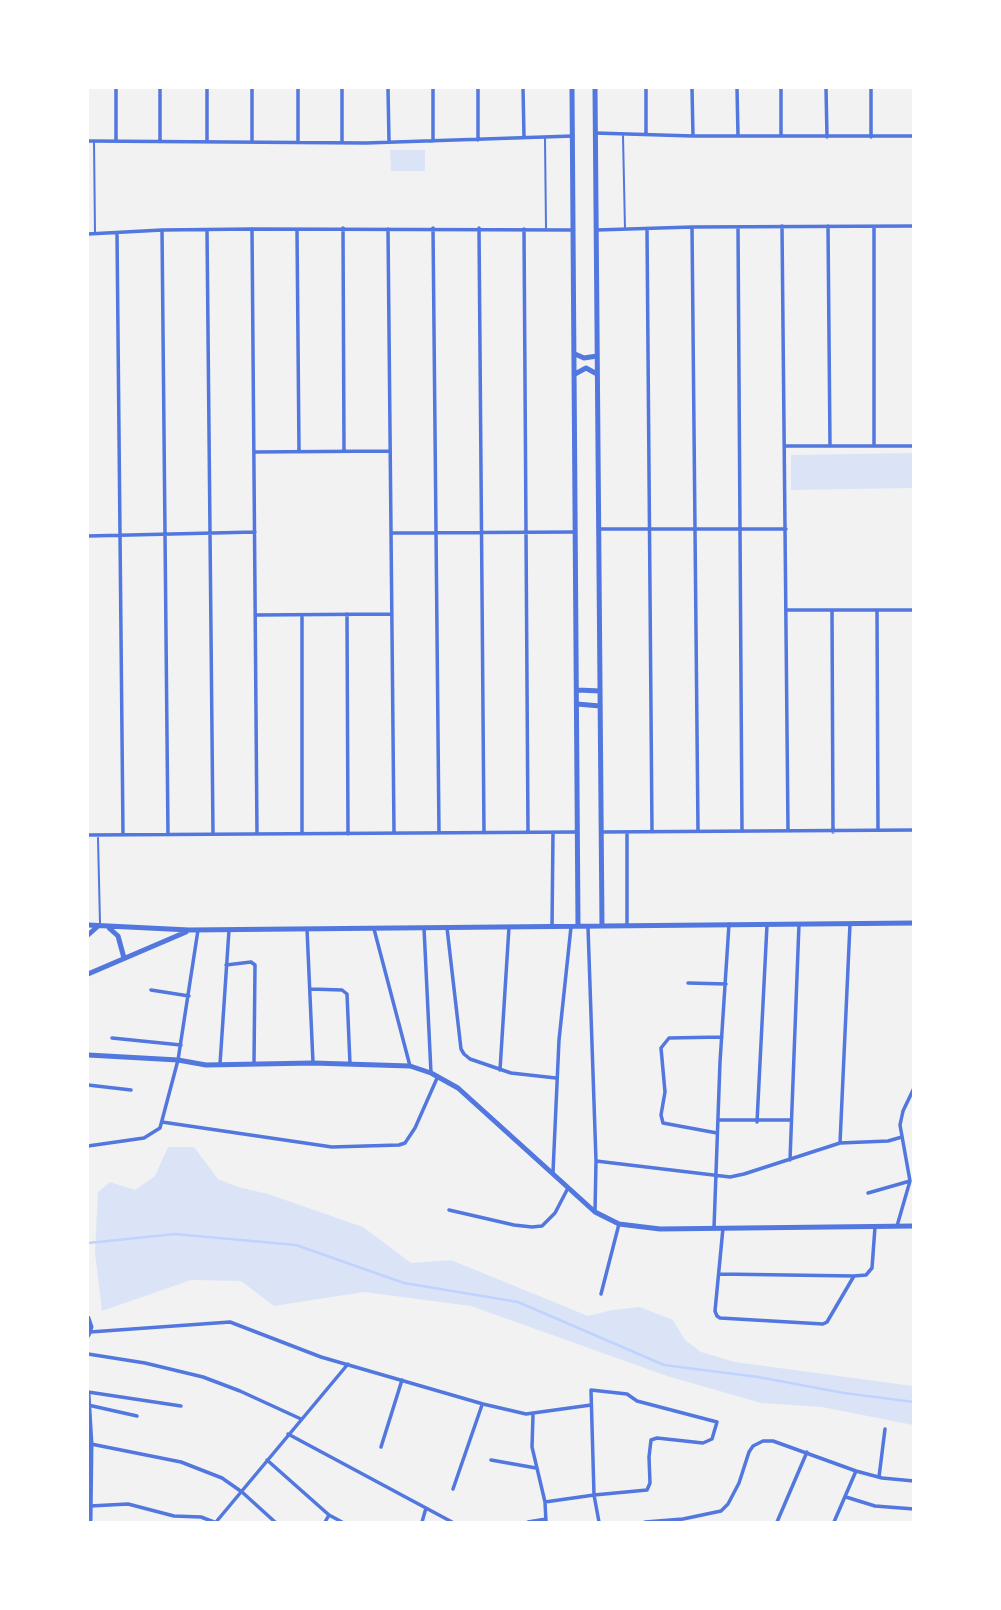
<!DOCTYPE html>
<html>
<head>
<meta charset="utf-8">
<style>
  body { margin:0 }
  #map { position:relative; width:1001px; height:1610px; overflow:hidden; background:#f2f2f2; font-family:Commissioner,sans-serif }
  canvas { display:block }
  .frame { position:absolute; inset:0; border:89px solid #fff; pointer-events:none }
</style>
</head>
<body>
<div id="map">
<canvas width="1001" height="1610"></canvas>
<div class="frame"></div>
</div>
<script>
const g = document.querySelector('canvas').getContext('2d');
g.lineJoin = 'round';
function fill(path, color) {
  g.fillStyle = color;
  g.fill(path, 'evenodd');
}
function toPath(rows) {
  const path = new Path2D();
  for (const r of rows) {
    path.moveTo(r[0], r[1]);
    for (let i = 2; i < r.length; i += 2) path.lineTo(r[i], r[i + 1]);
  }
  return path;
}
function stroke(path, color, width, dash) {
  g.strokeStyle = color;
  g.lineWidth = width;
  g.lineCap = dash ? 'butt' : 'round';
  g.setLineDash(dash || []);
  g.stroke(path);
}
fill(toPath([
  [390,150,425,150,425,171,391,171],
  [913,453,913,488,791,490,791,455],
  [168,1147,194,1147,218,1179,238,1187,268,1194,363,1227,411,1263,451,1260,588,1316,612,1310,640,1307,673,1320,685,1340,701,1352,735,1362,913,1386,913,1425,822,1407,761,1403,667,1376,471,1306,364,1292,274,1306,241,1281,191,1280,102,1311,95,1253,98,1192,110,1182,135,1190,155,1176]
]), '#dbe4f7');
stroke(toPath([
  [88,1243,175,1234,296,1245,404,1283,518,1302,664,1365,758,1377,844,1393,914,1402]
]), '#bfd3fe', 2.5);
stroke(toPath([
  [623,136,625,229],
  [545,139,546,228],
  [94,141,95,233],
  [98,838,100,923]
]), '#5277de', 2);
stroke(toPath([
  [116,88,116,141],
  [160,88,160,141],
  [207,88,207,141],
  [252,88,252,141],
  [298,88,298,142],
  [342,88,342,143],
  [388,88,389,141],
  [433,88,433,141],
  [478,88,478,140],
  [523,88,524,137],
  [646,88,646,134],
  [692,88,693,136],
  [737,88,738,136],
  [781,88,781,136],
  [826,88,827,137],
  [871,88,871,137],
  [595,133,693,136,914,136],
  [88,141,366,143,573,136],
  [782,226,788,830],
  [828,226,830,446],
  [692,227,698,831],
  [738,227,742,830],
  [874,227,874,445],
  [343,228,344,450],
  [433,228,439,833],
  [479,228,484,833],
  [252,229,257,834],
  [388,229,394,833],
  [524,229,528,832],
  [647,229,652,832],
  [162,230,168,835],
  [207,230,213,834],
  [297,230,299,451],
  [597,230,692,227,914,226],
  [117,233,123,835],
  [88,234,162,230,252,229,573,230],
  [785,446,914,446],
  [255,452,389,451],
  [599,529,786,529],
  [391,533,575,532],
  [88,536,255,532],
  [787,610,914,610],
  [832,610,833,832],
  [877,610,878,830],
  [347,614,348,834],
  [256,615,392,614],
  [302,615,302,834],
  [601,832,914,830],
  [627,832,627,926],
  [88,835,577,832],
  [552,927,553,833],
  [588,927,596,1161,595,1212],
  [424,928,431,1073],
  [447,928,461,1049,464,1054,470,1059,511,1073,556,1078],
  [307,929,313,1063],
  [374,929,410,1066],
  [226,965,251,962,255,965,254,1063],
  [688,983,726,984],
  [310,989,342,990,347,994,350,1064],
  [151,990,189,996],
  [112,1038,181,1045],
  [220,1064,229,930],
  [500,1070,509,927],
  [88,1085,131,1090],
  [718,1120,791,1120],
  [162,1122,332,1147,399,1145,405,1143,415,1128,438,1076],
  [757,1122,767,925],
  [717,1133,663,1123,661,1115,665,1092,661,1048,669,1038,722,1037],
  [840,1143,850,924],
  [88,1146,144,1138,160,1128,178,1060,198,930],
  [790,1160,799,924],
  [596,1161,730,1177,744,1174,840,1143,888,1141,902,1137],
  [553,1172,559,1040,571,927],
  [868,1193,910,1181],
  [449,1210,514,1225,532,1227,542,1226,555,1213,568,1188],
  [897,1226,910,1181,900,1125,903,1111,914,1088],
  [714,1228,720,1062,729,924],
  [723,1228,715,1311,717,1316,720,1318,823,1324,827,1322,854,1276],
  [719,1274,854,1276,866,1275,872,1268,875,1227],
  [601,1294,619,1224],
  [90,1332,230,1322,321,1357,483,1404,526,1414,591,1405],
  [88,1354,145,1363,203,1377,240,1391,301,1419],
  [88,1392,181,1406],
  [88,1405,137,1416],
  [533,1415,532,1447,545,1502,546,1522],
  [288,1434,452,1522],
  [91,1444,181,1462,222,1478,242,1492,275,1522],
  [381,1447,402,1380],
  [267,1460,329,1515,342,1522],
  [491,1460,536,1468],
  [879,1477,885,1429],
  [453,1489,482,1405],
  [846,1497,875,1506,914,1509],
  [545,1502,594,1495,647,1490,650,1483,649,1457,651,1440,657,1438,703,1443,712,1439,717,1422,637,1401,627,1394,591,1390,594,1495,599,1522],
  [90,1506,128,1504,174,1516,201,1517,214,1522],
  [216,1522,348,1364],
  [325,1522,329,1515],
  [422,1522,426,1508],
  [528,1522,546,1519],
  [645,1522,683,1519,721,1511,728,1504,739,1483,749,1452,753,1446,763,1441,773,1441,856,1471,882,1478,914,1481],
  [777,1522,807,1452],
  [834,1522,856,1471]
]), '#5277de', 3.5);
stroke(toPath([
  [572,88,578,926],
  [595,88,602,926],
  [575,354,584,358,597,356],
  [575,374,586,368,597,374],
  [578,690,600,691],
  [577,704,600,706],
  [88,925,189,930,914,923],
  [109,928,118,936,124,958],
  [88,935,97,927],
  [88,974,186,932],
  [88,1055,178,1060,206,1065,313,1063,410,1066,431,1073,458,1088,595,1212,619,1224,660,1229,914,1226],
  [88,1318,91,1327,88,1335],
  [88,1394,91,1444,90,1522]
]), '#5277de', 5);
</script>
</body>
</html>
